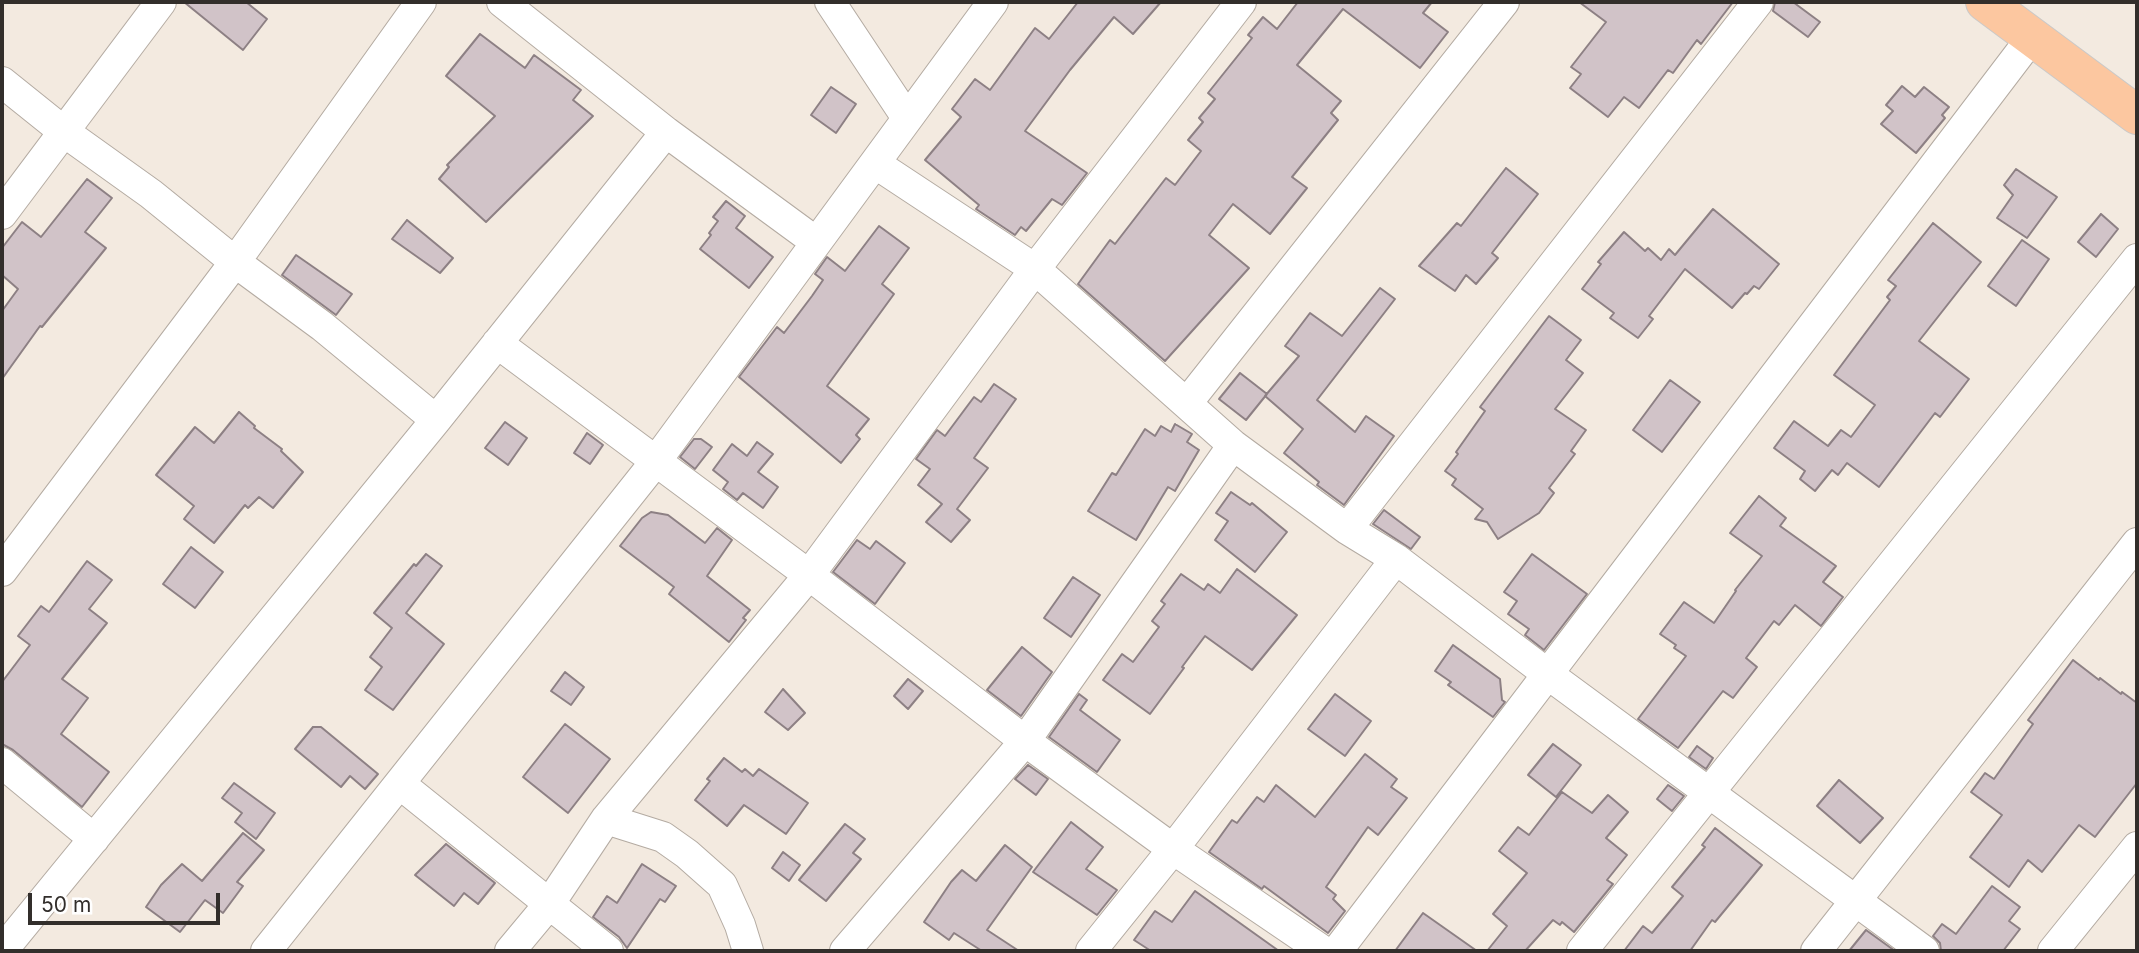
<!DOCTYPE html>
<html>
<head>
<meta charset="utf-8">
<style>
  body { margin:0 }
  #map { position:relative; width:2139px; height:953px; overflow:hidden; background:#f3eae0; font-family:Inter,sans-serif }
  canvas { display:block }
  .frame { position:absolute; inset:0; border:4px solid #322e2b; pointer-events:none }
  .scale { position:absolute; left:28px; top:893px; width:192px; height:32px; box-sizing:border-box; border:4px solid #322e2b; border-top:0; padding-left:9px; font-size:21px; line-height:24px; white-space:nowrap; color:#322e2b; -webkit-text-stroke:5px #fff; paint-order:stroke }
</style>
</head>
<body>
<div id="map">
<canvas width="2139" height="953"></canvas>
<div class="frame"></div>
<div class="scale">50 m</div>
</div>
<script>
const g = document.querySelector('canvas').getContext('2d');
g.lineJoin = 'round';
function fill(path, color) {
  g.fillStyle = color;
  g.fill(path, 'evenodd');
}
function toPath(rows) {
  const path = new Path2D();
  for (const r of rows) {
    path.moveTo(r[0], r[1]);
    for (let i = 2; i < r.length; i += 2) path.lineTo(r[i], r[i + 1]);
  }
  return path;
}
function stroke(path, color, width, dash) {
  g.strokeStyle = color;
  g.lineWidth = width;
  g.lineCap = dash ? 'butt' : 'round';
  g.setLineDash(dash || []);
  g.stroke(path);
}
const building = toPath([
  [184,2,246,2,267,19,243,50,184,2],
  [1078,2,1161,2,1133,34,1114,17,1070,70,1025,131,1087,173,1062,205,1052,199,1026,231,1021,227,1015,235,976,209,979,205,925,160,961,117,952,109,975,79,990,90,1035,28,1049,39,1078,2],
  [1298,2,1432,2,1423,13,1448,32,1420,68,1343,9,1297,65,1341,101,1331,113,1338,120,1292,177,1307,188,1270,234,1233,204,1209,235,1249,268,1165,361,1078,284,1110,240,1115,244,1166,178,1175,185,1201,151,1188,140,1203,122,1199,118,1215,99,1208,93,1252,38,1248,35,1263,17,1277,29,1298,2],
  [1579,2,1733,2,1701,44,1697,40,1673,73,1668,70,1639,108,1624,97,1608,117,1570,88,1581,74,1571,67,1606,22,1579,2],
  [1775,2,1793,2,1820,22,1808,37,1773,11,1775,2],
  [480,34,525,68,534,55,581,90,573,100,593,116,486,222,439,179,449,167,447,165,495,116,446,76,480,34],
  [1902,86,1915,97,1924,87,1949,107,1942,115,1945,118,1916,153,1881,124,1893,111,1886,105,1902,86],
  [831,87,856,104,836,133,811,115,831,87],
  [1506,168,1538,194,1492,253,1498,258,1476,284,1466,275,1455,291,1419,266,1457,223,1461,226,1506,168],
  [2016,169,2057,197,2027,238,1997,218,2013,195,2004,185,2016,169],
  [87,179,112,198,85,232,106,248,42,327,40,326,2,379,2,311,18,289,2,275,2,248,22,222,41,237,87,179],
  [726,201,745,216,736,228,773,257,749,288,700,249,711,235,709,233,718,221,713,217,726,201],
  [1713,209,1779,264,1759,289,1754,286,1747,294,1745,293,1732,308,1685,269,1649,316,1653,319,1638,338,1610,318,1614,313,1582,289,1601,264,1598,262,1624,232,1645,251,1648,248,1661,260,1669,249,1675,255,1713,209],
  [2101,214,2118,229,2096,257,2078,242,2101,214],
  [407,220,453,258,440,273,392,239,407,220],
  [1933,223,1981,262,1919,341,1969,379,1940,417,1935,413,1879,487,1847,463,1838,475,1832,470,1815,491,1800,479,1805,471,1774,448,1794,421,1828,446,1841,430,1851,437,1875,405,1834,375,1890,300,1887,297,1896,286,1888,280,1933,223],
  [879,226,909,248,882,284,894,294,827,386,869,419,856,435,860,439,841,463,739,377,777,327,784,333,812,296,823,280,815,274,827,257,845,271,879,226],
  [2022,240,2049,259,2016,306,1988,286,2022,240],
  [296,255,352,294,336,315,282,275,296,255],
  [1380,288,1395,299,1317,400,1355,432,1366,416,1394,436,1344,505,1317,485,1319,482,1284,453,1303,429,1265,396,1299,356,1285,346,1310,313,1342,336,1380,288],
  [1549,316,1581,340,1566,360,1583,373,1555,409,1586,430,1571,451,1575,454,1549,488,1554,493,1539,513,1498,539,1487,522,1475,519,1483,509,1452,485,1456,479,1445,471,1458,454,1456,452,1485,411,1480,407,1549,316],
  [1240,373,1267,394,1246,420,1219,399,1240,373],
  [1670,380,1700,402,1662,452,1633,430,1670,380],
  [994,384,1016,399,974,458,988,468,957,509,970,520,951,542,926,522,942,504,918,485,930,469,916,459,937,430,945,436,974,397,981,402,994,384],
  [239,412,255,426,254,428,282,449,281,451,303,472,273,508,259,497,248,508,245,505,214,543,184,519,194,506,156,475,195,427,214,443,239,412],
  [505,422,527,438,508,465,485,448,505,422],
  [1175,424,1192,434,1187,442,1199,450,1175,491,1168,487,1136,540,1088,511,1112,473,1116,475,1145,429,1155,436,1161,426,1171,432,1175,424],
  [587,433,603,445,590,464,574,453,587,433],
  [694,439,701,439,712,447,695,469,680,457,694,439],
  [757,442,773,454,758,472,778,487,763,508,743,493,737,500,723,489,728,482,713,470,732,444,747,456,757,442],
  [1231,492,1250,505,1252,503,1287,532,1255,572,1215,540,1228,521,1216,513,1231,492],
  [1759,496,1786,518,1780,526,1836,566,1823,582,1843,597,1821,626,1795,605,1779,625,1774,621,1746,658,1757,667,1733,698,1723,691,1678,748,1638,719,1686,656,1674,648,1676,645,1660,634,1684,602,1714,623,1736,591,1735,590,1762,556,1730,533,1759,496],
  [1384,510,1420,537,1411,549,1373,524,1384,510],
  [651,512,668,515,705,543,717,528,732,540,707,576,750,610,743,618,746,620,729,642,669,594,674,587,620,546,642,518,651,512],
  [857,540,870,549,876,541,905,563,875,604,833,572,857,540],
  [191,547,223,572,195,608,163,584,191,547],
  [426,554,442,566,406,613,444,644,393,710,365,690,382,667,370,657,392,628,374,613,414,564,416,566,426,554],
  [1532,554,1587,594,1544,650,1525,635,1529,629,1508,614,1517,601,1504,592,1532,554],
  [87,561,112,580,89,609,107,623,62,679,88,698,61,734,109,772,82,807,13,750,2,744,2,682,30,645,18,636,41,606,49,612,87,561],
  [1237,569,1297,615,1252,670,1205,636,1182,667,1184,668,1150,714,1103,680,1122,654,1133,662,1159,627,1152,621,1165,604,1161,601,1181,574,1204,590,1208,584,1220,593,1237,569],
  [1073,577,1100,595,1071,637,1044,618,1073,577],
  [1453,645,1500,679,1502,700,1505,702,1493,717,1448,685,1451,682,1435,671,1453,645],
  [1022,647,1052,672,1021,716,987,690,1022,647],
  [2073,660,2099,680,2100,678,2121,694,2122,692,2137,703,2137,783,2095,837,2079,825,2042,872,2028,860,2009,887,1970,857,2002,815,1971,792,1985,773,1994,779,2033,724,2028,720,2073,660],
  [565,672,584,687,571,705,551,691,565,672],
  [908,679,923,691,908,709,894,696,908,679],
  [783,689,805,713,788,730,765,712,783,689],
  [1079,694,1087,700,1080,710,1120,740,1097,772,1049,737,1079,694],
  [1335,694,1371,721,1345,756,1308,729,1335,694],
  [565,724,610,759,568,813,523,777,565,724],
  [313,727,321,727,378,774,365,789,350,776,341,787,295,749,313,727],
  [1553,744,1581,765,1556,797,1528,775,1553,744],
  [1697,746,1713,758,1706,769,1689,757,1697,746],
  [1365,754,1397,779,1391,787,1407,798,1378,835,1368,827,1326,887,1336,895,1333,899,1345,911,1328,933,1264,886,1262,889,1209,852,1232,820,1237,823,1257,797,1264,802,1276,785,1315,817,1365,754],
  [724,758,742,772,745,769,753,776,759,769,808,803,786,834,744,805,727,826,695,800,710,781,707,779,724,758],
  [1028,765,1048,779,1036,795,1015,779,1028,765],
  [1839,780,1883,818,1860,843,1817,806,1839,780],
  [234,783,275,813,256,839,235,822,242,813,222,798,234,783],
  [1668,785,1684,796,1672,811,1657,799,1668,785],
  [1562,792,1592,813,1608,795,1628,812,1606,838,1627,855,1607,880,1613,884,1574,932,1562,922,1560,925,1553,920,1525,951,1487,951,1507,926,1493,914,1527,873,1499,851,1518,827,1529,835,1562,792],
  [1071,822,1103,847,1086,869,1117,890,1097,915,1033,872,1071,822],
  [845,824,865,839,853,853,861,859,826,901,799,880,845,824],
  [1715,828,1762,865,1715,922,1712,920,1690,951,1624,951,1643,926,1652,933,1683,896,1672,887,1705,847,1702,845,1715,828],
  [243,833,264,850,237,882,243,886,223,913,205,900,180,932,146,907,161,885,182,864,202,881,243,833],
  [446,844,495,883,478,904,464,893,454,906,415,875,446,844],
  [1005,845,1032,867,987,930,1019,951,982,951,954,933,949,940,924,922,951,882,962,870,976,881,1005,845],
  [783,852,800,865,789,881,772,868,783,852],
  [642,864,676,886,665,902,660,899,627,948,619,937,593,917,607,896,617,903,642,864],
  [1992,886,2020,907,2009,921,2020,929,2003,951,1941,951,1940,943,1933,936,1942,924,1956,934,1992,886],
  [1195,891,1279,951,1151,951,1134,940,1155,911,1172,922,1195,891],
  [1423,913,1477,951,1395,951,1423,913],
  [1866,930,1895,951,1849,951,1866,930]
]);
fill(building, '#d1c3c8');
stroke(building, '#8d8084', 2);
const street = toPath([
  [502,2,666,132,816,242],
  [830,2,907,118],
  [2,82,63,131,151,194,235,262,322,326,436,420],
  [876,164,1035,269,1233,445,1347,529,1396,559,1549,675,1924,951],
  [2,214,161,2],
  [497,343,809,575,1025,741,1173,849,1323,951],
  [1187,403,1504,2],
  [1347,529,1758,2],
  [2,571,235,262,421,2],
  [2,763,94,839],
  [400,784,608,951],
  [606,819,663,837,687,854,722,885,740,925,748,951],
  [2,951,436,420,666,132],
  [266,951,656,461,993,2],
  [510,951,550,903,606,819,809,575,1035,269,1241,2],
  [845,951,1025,741,1233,445],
  [1091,951,1173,849,1396,559],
  [1337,951,2033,36],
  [1582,951,2137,259],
  [1816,951,2137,543],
  [2053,951,2137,847]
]);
const highway = toPath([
  [1985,2,2137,115]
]);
stroke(street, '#b4aba2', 32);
stroke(highway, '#cac9c8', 40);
stroke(street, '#fff', 30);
stroke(highway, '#fcc7a0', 38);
</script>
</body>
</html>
